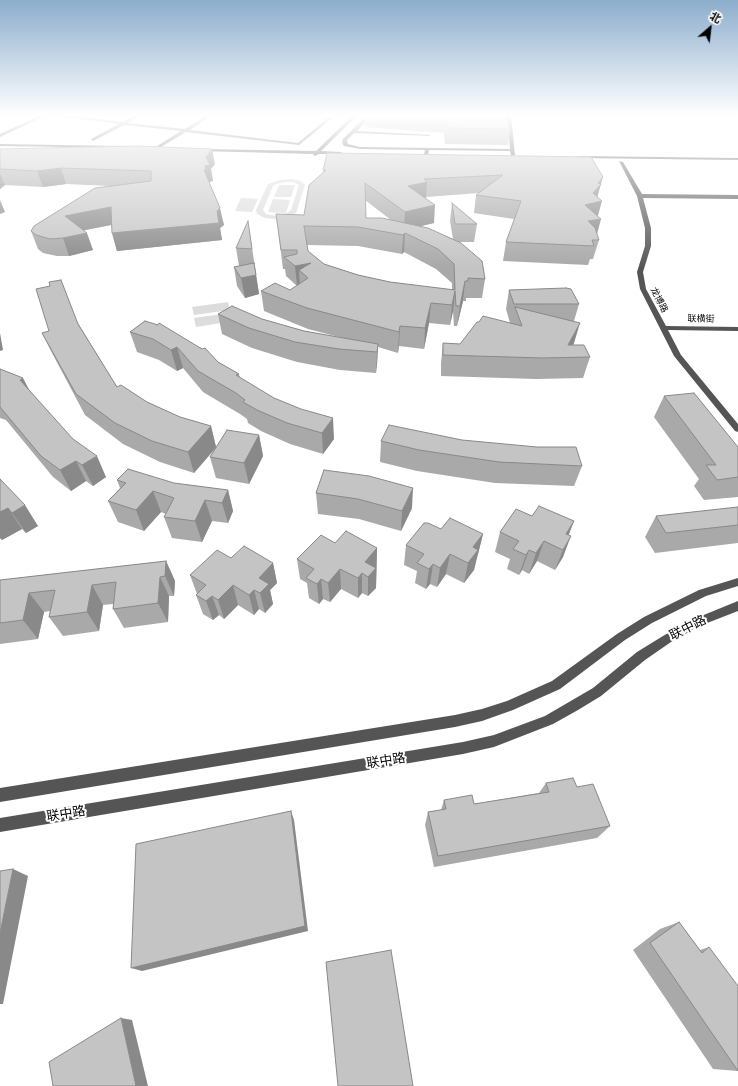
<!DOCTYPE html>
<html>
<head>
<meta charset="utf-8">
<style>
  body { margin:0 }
  #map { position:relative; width:738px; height:1086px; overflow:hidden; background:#fff; font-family:Cabin,"Noto Sans SC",sans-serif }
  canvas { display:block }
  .north { position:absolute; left:690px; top:8px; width:40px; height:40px; -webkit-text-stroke:3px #fff; paint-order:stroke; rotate:28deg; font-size:11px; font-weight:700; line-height:16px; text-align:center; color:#000 }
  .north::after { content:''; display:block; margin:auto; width:14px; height:18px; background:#000; clip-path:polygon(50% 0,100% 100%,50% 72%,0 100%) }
</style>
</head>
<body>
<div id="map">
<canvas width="738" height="1086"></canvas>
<div class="north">北</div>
</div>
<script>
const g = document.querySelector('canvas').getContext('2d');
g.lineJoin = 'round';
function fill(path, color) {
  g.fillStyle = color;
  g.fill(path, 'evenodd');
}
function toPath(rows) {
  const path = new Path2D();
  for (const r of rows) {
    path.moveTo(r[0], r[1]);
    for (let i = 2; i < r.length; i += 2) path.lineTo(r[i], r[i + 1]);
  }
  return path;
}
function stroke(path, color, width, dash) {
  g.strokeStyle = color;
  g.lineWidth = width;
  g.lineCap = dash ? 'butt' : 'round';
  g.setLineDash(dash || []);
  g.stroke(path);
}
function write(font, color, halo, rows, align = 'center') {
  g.font = font + ' Cabin,"Noto Sans SC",sans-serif';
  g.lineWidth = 4;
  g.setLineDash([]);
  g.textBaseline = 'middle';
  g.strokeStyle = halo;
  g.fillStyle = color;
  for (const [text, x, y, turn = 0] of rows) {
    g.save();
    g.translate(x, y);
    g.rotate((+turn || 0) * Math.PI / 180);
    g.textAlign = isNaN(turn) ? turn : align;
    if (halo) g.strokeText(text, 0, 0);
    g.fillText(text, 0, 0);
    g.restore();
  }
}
fill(toPath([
  [291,179,301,181,305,185,296,213,277,219,265,218,257,214,256,210,268,184,280,180],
  [286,182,293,182,299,185,291,210,284,215,277,216,266,214,263,210,273,186,276,184],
  [279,185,295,185,291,197,274,197],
  [241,198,258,199,252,212,235,211],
  [273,199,290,200,286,213,268,212],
  [228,302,230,310,194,315,192,307],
  [230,313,233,321,196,327,194,318]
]), '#dcdcdc');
fill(toPath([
  [39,116,45,116,0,137,0,134,39,116],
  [59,116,73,116,123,122,134,116,139,116,128,123,185,129,206,116,211,116,190,130,298,143,330,116,335,116,299,145,186,132,156,150,154,148,181,131,124,125,93,141,91,139,119,124,59,116],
  [352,116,357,116,321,151,342,152,340,154,319,154,315,156,313,155,314,154,200,151,198,150,200,149,316,151,352,116],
  [366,116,371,116,357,131,431,135,429,136,354,133,347,140,348,144,360,147,510,149,507,116,511,116,515,155,511,156,510,151,429,150,428,155,426,156,424,155,425,150,360,149,344,146,342,143,343,139,366,116],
  [0,144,124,146,126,147,124,148,0,146,0,144],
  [578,156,738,158,738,160,576,158,578,156],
  [619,161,623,162,642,194,738,195,738,199,643,198,651,228,651,246,643,272,646,289,666,326,738,327,738,331,668,330,681,355,738,424,738,432,735,431,674,356,640,289,637,272,645,246,645,228,637,196,619,161],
  [738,578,738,586,706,596,652,623,625,640,560,689,513,710,482,721,455,727,0,802,0,788,455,715,482,709,507,701,552,681,617,634,644,617,699,590,738,578],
  [738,601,738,611,697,627,671,642,645,660,601,696,578,710,553,724,494,747,463,754,0,832,0,818,463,742,494,735,545,716,593,688,637,652,663,636,689,621,738,601]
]), '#555');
fill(toPath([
  [365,116,507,116,507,119,510,129,508,145,445,144,444,133,365,127],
  [0,149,215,164,211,169,213,181,209,182,224,225,220,228,222,240,117,251,112,233,111,225,84,230,93,250,69,256,57,256,43,253,38,249,31,231,110,186,66,184,43,187,5,185,0,189],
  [591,157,598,197,597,234,599,240,593,259,590,259,588,265,503,261,506,242,514,219,474,213,476,195,479,193,426,197,426,198,434,223,421,226,453,239,450,221,452,203,477,224,474,242,459,242,485,279,482,298,466,298,466,301,463,301,457,326,454,326,453,311,450,325,429,323,424,349,399,346,398,353,378,347,377,365,376,373,340,370,297,362,252,348,222,334,218,314,262,319,304,331,343,338,308,329,264,311,261,291,290,290,297,286,286,276,285,269,283,269,276,214,304,215,323,173,323,170],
  [365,200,391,220,366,218],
  [307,245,358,246,402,254,404,252,436,269,452,283,452,290,390,282,358,275,324,264,308,251],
  [248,221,259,294,245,298,237,286,234,267,239,266,236,248],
  [509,290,579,304,574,321,574,343,573,345,590,357,583,378,536,379,441,376,441,363,443,343,460,344,479,322,510,323,506,309],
  [145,321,239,374,240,378,334,439,323,454,290,444,261,431,248,423,247,419,240,414,203,392,183,368,177,371,159,360,137,352,130,332],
  [79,325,117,387,147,402,180,417,211,426,216,447,259,435,263,456,249,484,216,478,210,457,216,448,194,473,160,462,123,444,85,415,52,353,42,333],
  [0,369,32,394,106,477,93,486,86,481,71,491,53,477,6,420,0,418],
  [664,396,738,447,738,497,704,500,694,486,699,479,654,417],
  [381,441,582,466,574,486,495,483,417,471,380,462],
  [324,470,412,508,401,531,359,519,318,514,316,493],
  [0,479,38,526,26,533,22,529,2,540,0,538],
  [117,480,174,483,228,490,233,511,228,523,212,521,202,542,172,538,164,517,166,514,161,512,144,531,118,522,108,501,120,488],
  [738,507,738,543,655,553,645,537,656,516],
  [532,516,574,521,568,535,563,557,555,570,537,561,529,574,522,570,519,575,507,569,510,559,495,552,500,532],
  [441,529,483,534,478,554,477,556,474,570,464,583,446,574,437,587,430,584,426,589,415,583,417,571,404,565,406,545],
  [377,548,376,588,368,596,362,593,358,598,341,589,330,602,323,599,319,604,309,598,307,583,300,579,297,559],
  [231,558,273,563,277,583,270,590,273,604,265,613,259,609,254,615,238,605,224,619,219,615,213,620,203,614,196,595,197,594,190,575],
  [166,561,175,581,174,596,169,596,168,622,124,628,113,609,113,604,103,605,99,631,63,636,49,617,50,611,44,612,38,639,0,644,0,580],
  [546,783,577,787,610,826,597,838,434,867,425,825,428,812,441,810,444,800,474,804,539,793],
  [679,922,700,950,709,947,738,1071,713,1069,633,950,660,929]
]), '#a9a9a9');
fill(toPath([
  [212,149,215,164,211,169,213,181,208,182,204,170,206,157],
  [61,168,66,184,43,187,37,171],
  [0,173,5,185,0,189],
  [603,177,596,202,602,201,597,219,585,205,593,193,598,183],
  [427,182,426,199,408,186],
  [0,200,5,212,0,214],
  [435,205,434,223,404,230,405,212],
  [111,207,116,224,71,233,65,216],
  [220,208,224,225,220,228,222,240,117,251,112,233,217,211],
  [601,219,596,238,588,221],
  [87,233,93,250,69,256,63,238],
  [405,233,404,252,402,254,403,235],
  [311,263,308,278,299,270,300,285,297,286,295,266],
  [256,275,259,294,245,298,241,278],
  [465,281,463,301,457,326,460,306],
  [455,291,453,311,450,325,452,305],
  [431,303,429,323,424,349,425,328],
  [580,323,574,343,567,358,568,345],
  [400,326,399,346,398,353,399,332],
  [0,333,3,350,0,351],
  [378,344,377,365,376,373,377,352],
  [177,347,183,368,177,371,171,350],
  [23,378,34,399,20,380],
  [333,418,334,439,323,454,322,433],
  [211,426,216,447,194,473,188,452],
  [259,435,263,456,249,484,244,463],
  [97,456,106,477,93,486,82,465],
  [76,461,86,481,71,491,60,470],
  [413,488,412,508,401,531,402,511],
  [228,490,233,511,228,523,222,503],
  [153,491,161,512,144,531,136,510],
  [205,500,212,521,202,542,195,521],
  [25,505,38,526,26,533,12,513],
  [8,508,22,529,2,540,0,538,0,512],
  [574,521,566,542,566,534],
  [483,534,474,570,464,583,468,563,473,547],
  [571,536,563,557,555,570,563,550],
  [544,541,537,561,529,574,536,553],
  [377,548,376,588,368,596,368,577,365,562],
  [529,550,522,570,519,575,526,555],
  [450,554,446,574,437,587,440,568],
  [166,561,175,581,174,596,165,576],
  [273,563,277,583,270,590,273,604,265,613,260,593,259,578],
  [433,564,430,584,426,589,429,569],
  [340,569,341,589,330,602,328,583],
  [362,573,362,593,358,598,358,578],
  [160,577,169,596,168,622,158,603],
  [321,579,323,599,319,604,317,584],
  [92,585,103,605,99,631,87,612],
  [233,585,238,605,224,619,218,600],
  [254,590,259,609,254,615,249,595],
  [29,593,44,612,38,639,23,620],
  [212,596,219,615,213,620,206,601],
  [291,811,294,820,308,931,142,971,131,968],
  [13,869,28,876,3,1004,0,1004,0,933],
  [121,1018,132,1020,148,1086,136,1086]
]), '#898989');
const building = toPath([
  [431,116,506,116,510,129,447,128,445,117,431,116],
  [138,146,212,149,206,157,210,165,205,166,206,170,204,170,220,208,217,211,219,223,112,233,111,207,65,216,87,233,63,238,50,239,36,235,31,231,34,226,95,188,151,181,151,171,61,168,37,171,0,169,0,149,138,146],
  [327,153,328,153,591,157,603,177,598,183,601,184,593,193,602,201,585,205,601,219,588,221,595,228,599,240,592,240,594,246,506,242,521,201,476,195,503,175,424,179,427,182,408,186,435,205,405,212,365,183,366,218,382,218,428,228,461,243,482,261,485,279,468,278,468,281,465,281,460,306,456,306,455,291,452,305,431,303,425,328,400,326,399,332,307,308,261,291,275,283,290,290,308,278,299,270,311,263,295,266,284,257,297,254,297,250,281,250,276,214,304,215,309,185,326,170,323,170,327,153],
  [304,226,358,227,403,235,405,233,438,249,454,264,455,290,390,282,358,275,324,264,308,251,304,226],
  [452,203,477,224,455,224,452,203],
  [248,221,252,249,236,248,248,221],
  [254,263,256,275,241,278,234,267,254,263],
  [61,280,78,324,117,387,121,385,147,402,180,417,211,426,188,452,152,441,115,423,76,394,42,333,49,331,36,289,50,286,49,282,61,280],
  [566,288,571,289,579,304,514,304,509,290,566,288],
  [232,306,262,319,304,331,378,344,377,352,339,349,295,342,249,328,218,314,232,306],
  [515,307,580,323,568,345,584,345,590,357,542,358,443,355,443,343,460,344,477,322,479,322,483,316,522,326,515,307],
  [145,321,158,325,159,323,202,349,205,348,218,362,239,374,236,375,274,398,301,409,333,418,322,433,287,423,257,410,243,402,245,400,236,393,198,371,177,347,171,350,153,339,130,332,145,321],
  [0,369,23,378,20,380,73,439,97,456,82,465,76,461,60,470,41,456,0,407,0,369],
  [694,393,738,447,738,477,717,480,706,465,716,465,664,396,694,393],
  [389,425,462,440,537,447,576,447,582,466,499,462,419,450,381,441,389,425],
  [227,430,259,435,244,463,210,457,227,430],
  [128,469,174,483,228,490,222,503,205,500,195,521,164,517,174,498,153,491,136,510,108,501,126,483,117,480,128,469],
  [324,470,369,476,413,488,402,511,358,499,316,493,324,470],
  [0,479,25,505,12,513,8,508,0,512,0,479],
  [539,506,574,521,566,534,571,536,563,550,544,541,536,553,529,550,526,555,513,549,519,541,500,532,516,509,532,516,539,506],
  [738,507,738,525,666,533,656,516,738,507],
  [450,518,483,534,473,547,478,550,468,563,450,554,440,568,433,564,429,569,417,563,424,554,406,545,424,523,428,523,441,529,450,518],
  [346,531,377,548,365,562,376,568,368,577,362,573,358,578,340,569,328,583,321,579,317,584,306,578,314,569,297,559,321,535,335,543,346,531],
  [244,546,273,563,259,578,269,584,260,593,254,590,249,595,233,585,218,600,212,596,206,601,196,595,206,585,190,575,217,550,231,558,244,546],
  [166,561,165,576,160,577,158,603,113,609,116,582,92,585,87,612,49,617,55,590,29,593,23,620,0,623,0,580,166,561],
  [573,778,577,787,593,784,610,826,438,856,428,812,446,809,444,800,472,795,474,804,549,792,546,783,573,778],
  [291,811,305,926,131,968,136,844,291,811],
  [13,869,0,933,0,871,13,869],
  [679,922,702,953,709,947,738,986,738,1071,650,943,679,922],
  [391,950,413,1086,338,1086,326,962,391,950],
  [121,1018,136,1086,53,1086,49,1062,121,1018]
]);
fill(building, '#c4c4c4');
stroke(building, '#898989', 1);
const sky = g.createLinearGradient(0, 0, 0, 268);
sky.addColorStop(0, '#8cadcc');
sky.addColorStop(0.43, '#fff');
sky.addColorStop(1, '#ffffff00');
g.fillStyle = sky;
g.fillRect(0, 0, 738, 268);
write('9px', '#000', '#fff', [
  ["龙博路",659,300,63],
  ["联横街",701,319,1]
]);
write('13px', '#000', '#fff', [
  ["联中路",688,628,-27],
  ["联中路",386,761,-9],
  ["联中路",66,814,-9]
]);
</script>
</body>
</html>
